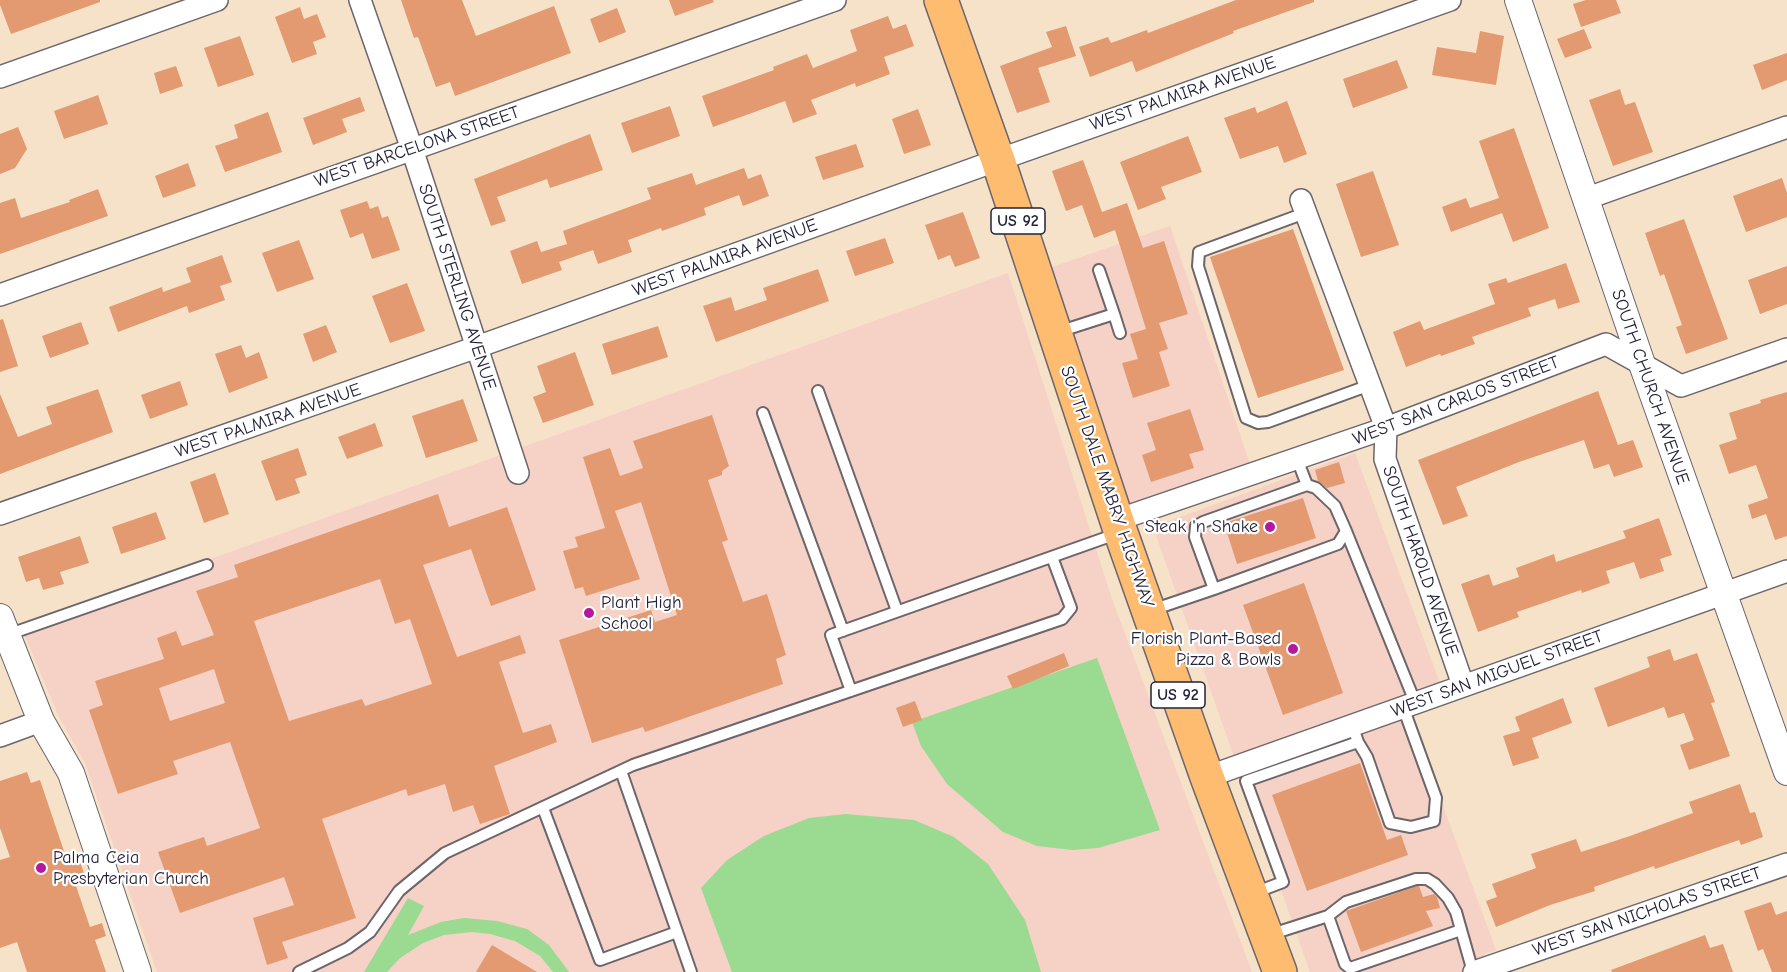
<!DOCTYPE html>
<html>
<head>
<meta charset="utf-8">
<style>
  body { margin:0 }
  canvas { display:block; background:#f5e2c8 }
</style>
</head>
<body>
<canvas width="1787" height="972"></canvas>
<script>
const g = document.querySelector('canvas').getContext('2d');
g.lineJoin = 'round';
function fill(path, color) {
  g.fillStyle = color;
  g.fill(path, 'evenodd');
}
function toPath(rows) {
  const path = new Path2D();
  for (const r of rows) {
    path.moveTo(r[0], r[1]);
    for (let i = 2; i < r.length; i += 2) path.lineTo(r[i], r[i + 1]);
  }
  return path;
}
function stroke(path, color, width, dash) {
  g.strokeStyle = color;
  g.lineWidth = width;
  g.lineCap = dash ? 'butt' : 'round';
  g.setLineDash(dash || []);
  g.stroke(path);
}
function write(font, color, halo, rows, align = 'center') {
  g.font = font + ' "Comic Neue",sans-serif';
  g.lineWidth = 4.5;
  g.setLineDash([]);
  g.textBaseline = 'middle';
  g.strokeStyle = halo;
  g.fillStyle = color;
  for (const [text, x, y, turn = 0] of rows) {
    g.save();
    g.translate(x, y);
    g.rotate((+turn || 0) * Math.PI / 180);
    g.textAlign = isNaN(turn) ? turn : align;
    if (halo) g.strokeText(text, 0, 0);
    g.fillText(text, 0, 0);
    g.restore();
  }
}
fill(toPath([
  [1170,226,1250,464,1123,508,1044,270],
  [1008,273,1112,599,1252,972,157,972,85,763,59,717,21,627],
  [1355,453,1441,686,1404,700,1496,950,1484,954,1490,972,1310,972,1153,527]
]), '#f6d1c5');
fill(toPath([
  [1097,658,1160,830,1098,848,1072,850,1037,846,1003,832,947,784,921,746,912,722],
  [846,814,914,820,954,837,988,864,1025,920,1041,972,732,972,701,888,727,860,764,836,809,818],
  [408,898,424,906,408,935,441,922,464,918,497,921,527,929,549,945,569,972,553,972,540,956,515,941,490,934,472,932,444,935,423,943,400,958,387,972,364,972]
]), '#9ada91');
fill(toPath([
  [0,0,100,0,100,2,11,34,0,5],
  [401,0,462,0,476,36,554,6,571,53,455,96,450,82,436,87,418,37,414,38],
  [669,0,713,0,714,2,675,16],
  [1236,0,1314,0,1314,2,1233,31,1234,33,1136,72,1132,61,1090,77,1079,47,1108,37,1111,43,1147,30,1148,33],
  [1586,0,1616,0,1621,13,1581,27,1573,4],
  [300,7,304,19,317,14,326,37,313,42,317,54,292,63,275,17],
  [617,8,626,32,599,43,590,19],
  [888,16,893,29,906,24,914,46,884,57,890,74,856,87,855,83,811,100,817,114,793,123,785,101,713,127,702,96,774,70,773,67,807,54,813,68,857,51,850,30],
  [1066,26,1076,56,1038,68,1050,102,1017,113,1000,66,1052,47,1046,32],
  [1584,29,1592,48,1565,58,1557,39],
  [1480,31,1504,36,1496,85,1432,75,1437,47,1476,53],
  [240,36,254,75,218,87,204,48],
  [1787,53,1787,80,1762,90,1753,65],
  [1397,60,1408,88,1353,108,1343,79],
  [176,66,183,86,160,94,154,73],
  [1620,89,1625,105,1635,102,1653,152,1613,166,1589,100],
  [98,95,108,124,64,139,54,111],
  [360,97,365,111,342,119,347,132,313,145,303,118],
  [1287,101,1307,154,1284,163,1278,146,1240,159,1224,118,1255,107,1257,113],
  [670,106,680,136,632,153,621,123],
  [918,109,931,145,904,154,892,119],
  [268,112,282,152,225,172,215,146,238,138,234,125],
  [18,127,27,149,15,168,0,174,0,134],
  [1514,128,1549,228,1513,242,1502,213,1451,232,1442,207,1466,198,1470,208,1499,198,1479,141],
  [590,134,603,170,550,188,547,179,497,197,506,221,491,226,474,179],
  [1188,136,1202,172,1161,187,1166,199,1138,210,1120,162],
  [856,144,864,167,823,180,815,157],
  [1083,160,1102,212,1127,203,1143,248,1164,241,1188,314,1159,323,1168,349,1159,352,1170,386,1133,398,1122,363,1138,359,1130,334,1146,329,1115,230,1094,238,1082,205,1066,211,1052,171],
  [188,163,196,186,163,198,155,176],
  [744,168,748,179,761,174,769,196,743,206,739,195,704,208,706,215,662,231,661,228,628,240,632,252,598,264,593,250,559,262,562,270,522,284,510,251,537,241,541,252,567,244,563,231,651,199,647,188,692,173,696,185],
  [1373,171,1399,245,1361,257,1336,184],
  [1782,178,1787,193,1787,217,1746,232,1733,196],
  [98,189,108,216,0,254,0,203,15,198,21,218,70,202,69,200],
  [367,201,370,209,378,206,382,218,388,216,400,250,372,259,363,233,350,238,340,210],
  [963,212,980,258,955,267,950,255,938,260,925,225],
  [1684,219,1728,339,1686,354,1676,327,1682,325,1664,274,1660,276,1645,233],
  [1293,229,1344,370,1258,398,1210,257],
  [885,238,894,263,855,276,846,251],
  [299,240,314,279,277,292,262,253],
  [222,255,232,282,220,286,225,300,189,313,187,306,118,332,109,307,162,287,163,292,191,282,186,268],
  [1566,263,1580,302,1558,309,1555,299,1528,308,1531,316,1472,337,1475,344,1441,356,1440,354,1406,367,1393,332,1420,321,1424,330,1495,304,1488,284,1506,278,1508,283],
  [1787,266,1787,304,1760,314,1748,280],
  [818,269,829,301,716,342,703,306,731,297,735,311,767,300,763,288],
  [407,283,425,331,390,343,372,296],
  [3,319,18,366,0,372,0,320],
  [81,322,89,344,50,358,42,336],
  [326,325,337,352,313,362,303,334],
  [658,326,668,357,612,375,602,344],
  [241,345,246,358,259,352,268,378,229,393,215,354],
  [575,352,594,405,543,423,533,397,546,392,537,366],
  [180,381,188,405,150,419,141,395],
  [98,389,113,432,0,474,0,394,18,437,52,424,46,407],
  [1598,391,1618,445,1633,440,1643,467,1614,477,1609,464,1594,469,1584,440,1519,462,1456,487,1468,516,1443,525,1418,460],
  [1787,392,1787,536,1775,540,1766,514,1752,519,1748,505,1768,498,1756,465,1729,474,1719,445,1737,439,1729,413,1761,403,1760,400],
  [463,399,478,441,426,458,412,416],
  [1190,409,1204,450,1189,454,1194,468,1151,482,1142,455,1156,450,1147,423],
  [712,415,729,466,722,471,722,475,708,480,728,540,722,542,743,602,767,594,786,655,776,659,783,684,645,732,643,727,592,743,559,640,651,610,655,622,677,615,641,502,615,511,640,579,586,596,583,587,575,589,563,551,578,547,575,537,605,528,583,457,610,448,620,476,643,468,633,441],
  [375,423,383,446,347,459,338,437],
  [298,448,307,475,295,479,300,493,276,501,261,461],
  [1339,462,1345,483,1327,488,1318,481,1315,470],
  [215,473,229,514,204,523,190,482],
  [438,494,449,527,507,507,536,590,491,606,471,549,423,565,457,657,520,635,526,653,499,662,523,733,551,724,557,742,494,766,510,814,480,824,473,805,453,812,445,784,408,796,406,789,322,819,356,918,282,942,288,958,267,965,253,918,294,905,284,877,180,913,158,852,204,837,207,846,260,828,230,742,173,761,178,774,118,794,89,710,103,705,95,681,164,659,157,638,176,631,182,646,214,635,196,591,238,577,234,565],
  [380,579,395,624,410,619,432,684,365,706,362,699,289,721,254,621],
  [214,669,225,703,170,721,159,688],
  [1303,498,1316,538,1237,564,1224,523],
  [156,512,166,539,121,554,112,527],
  [1659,518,1672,555,1660,559,1664,571,1640,579,1634,562,1606,571,1610,583,1582,593,1581,590,1517,612,1519,617,1478,632,1461,584,1489,574,1493,586,1519,577,1516,568,1554,554,1556,562,1626,538,1623,531],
  [80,536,89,563,60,572,64,584,43,590,39,578,26,582,18,557],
  [1304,583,1343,693,1283,715,1243,605],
  [1670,649,1674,661,1697,653,1715,702,1711,703,1730,756,1689,770,1680,745,1694,740,1684,713,1668,718,1664,707,1608,727,1594,688,1650,667,1647,657],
  [1064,653,1069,666,1013,689,1007,676],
  [1563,698,1572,723,1532,738,1539,758,1513,766,1503,736,1520,731,1515,717],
  [915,701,922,720,903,727,896,708],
  [1360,763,1387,840,1401,835,1408,855,1307,891,1272,795],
  [27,772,31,783,40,780,68,863,79,859,84,873,73,877,90,927,102,923,106,936,95,940,106,972,27,972,17,942,0,948,0,860,10,857,0,828,0,781],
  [1740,784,1750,813,1755,812,1763,837,1741,845,1739,840,1655,869,1654,866,1594,887,1595,891,1550,905,1496,927,1486,901,1497,897,1492,884,1536,868,1531,854,1576,839,1581,852,1630,836,1693,813,1689,802],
  [1417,886,1419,886,1423,897,1434,894,1437,897,1440,908,1426,911,1433,926,1361,952,1346,911],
  [1771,902,1776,915,1787,911,1787,972,1772,972,1763,949,1758,951,1744,911],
  [1705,935,1710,948,1723,944,1733,972,1612,972,1611,970],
  [492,945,537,972,476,972]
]), '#e39a70');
const service = toPath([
  [1305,213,1199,252,1198,266,1246,418,1258,423,1268,422,1370,385],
  [1114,314,1120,333],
  [1058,332,1114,314,1099,270],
  [818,391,897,611],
  [763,413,843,631],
  [1297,459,1307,485],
  [1346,531,1415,702],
  [1152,610,1214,589,1338,544,1346,531,1335,506,1316,488,1307,485,1203,522,1196,526,1195,537,1214,589],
  [7,635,207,565],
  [851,691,831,635,1119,533],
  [1352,725,1358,742,1367,757,1390,823,1411,827,1434,821,1436,798,1403,707],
  [621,771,691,972],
  [543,808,600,960,677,932],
  [1254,893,1283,882,1246,781,1358,742],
  [1328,916,1345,964,1350,968,1461,930],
  [1269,935,1328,916,1346,902,1416,879,1427,879,1435,884,1448,898,1456,912,1473,972],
  [299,972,348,948,370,932,399,891,445,853,633,765,1062,619,1071,608,1052,557]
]);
const minor = toPath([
  [360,0,412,149,518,473],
  [0,77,217,0],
  [1585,199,1787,127],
  [1301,200,1386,428,1385,459,1463,685],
  [0,295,835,0],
  [0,514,477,347,998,160,1450,0],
  [1117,520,1386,428,1606,344,1681,386,1787,349],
  [0,736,41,721],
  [1207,777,1787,571],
  [1474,972,1787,864]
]);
const tertiary = toPath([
  [1518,0,1642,364,1787,772],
  [0,617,41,721,71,773,138,972]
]);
const primary = toPath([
  [941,0,998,160,1121,533,1207,777,1280,972]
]);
stroke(service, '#6c656c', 14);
stroke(minor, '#6c656c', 24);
stroke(tertiary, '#6c656c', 28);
stroke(primary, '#6c656c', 36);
stroke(service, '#fff', 10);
stroke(minor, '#fff', 21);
stroke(tertiary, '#fff', 26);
stroke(primary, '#fdbc70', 33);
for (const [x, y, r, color] of [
  [1270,527,6,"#b5179e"],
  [589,613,6,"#b5179e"],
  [1293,649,6,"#b5179e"],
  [41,868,6,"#b5179e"]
]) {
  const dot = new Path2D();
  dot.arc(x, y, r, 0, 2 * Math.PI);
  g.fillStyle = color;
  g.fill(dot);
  stroke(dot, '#fff', 2);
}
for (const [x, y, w] of [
  [1018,221,54],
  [1178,695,54]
]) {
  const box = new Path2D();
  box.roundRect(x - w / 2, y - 13, w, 26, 4.5);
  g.fillStyle = '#fff';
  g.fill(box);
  stroke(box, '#22223b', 1.5);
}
write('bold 16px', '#22223b', null, [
  ["US 92",1018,221],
  ["US 92",1178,695]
]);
write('18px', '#22223b', '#fff', [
  ["WEST PALMIRA AVENUE",1183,94,-19],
  ["WEST BARCELONA STREET",417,147,-19],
  ["WEST PALMIRA AVENUE",725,258,-20],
  ["SOUTH STERLING AVENUE",457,287,72],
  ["SOUTH CHURCH AVENUE",1650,387,71],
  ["WEST SAN CARLOS STREET",1456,401,-21],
  ["WEST PALMIRA AVENUE",268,421,-19],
  ["SOUTH DALE MABRY HIGHWAY",1107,487,71],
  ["SOUTH HAROLD AVENUE",1420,561,71],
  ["WEST SAN MIGUEL STREET",1497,674,-20],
  ["WEST SAN NICHOLAS STREET",1647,912,-19]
]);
write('18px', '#22223b', '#fff', [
  ["Steak 'n Shake",1258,527],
  ["Plant High",601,603,"left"],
  ["School",601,624,"left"],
  ["Florish Plant-Based",1281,639],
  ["Pizza & Bowls",1281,660],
  ["Palma Ceia",53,858,"left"],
  ["Presbyterian Church",53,879,"left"]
], 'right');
</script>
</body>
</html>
